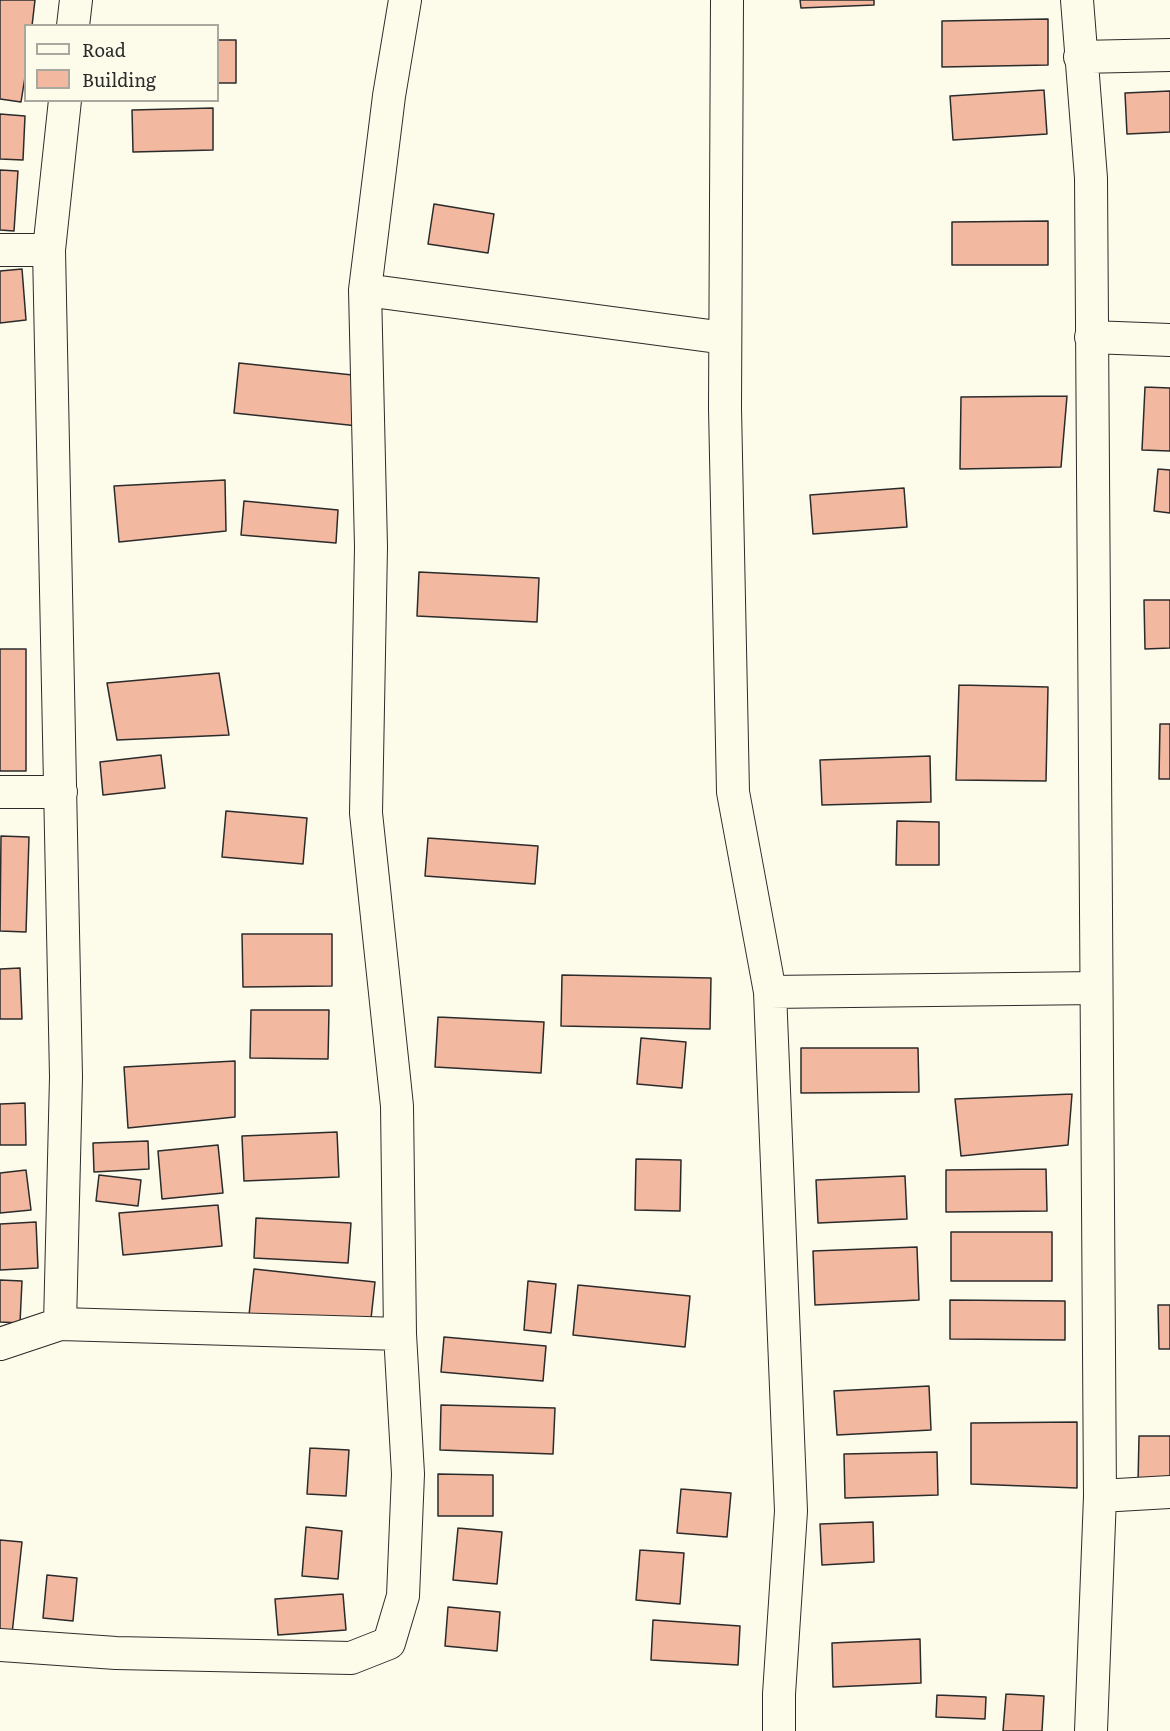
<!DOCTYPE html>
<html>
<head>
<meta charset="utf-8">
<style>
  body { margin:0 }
  #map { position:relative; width:1170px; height:1731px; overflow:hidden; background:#fdfbea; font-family:Literata,serif }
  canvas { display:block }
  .legend { position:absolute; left:24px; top:24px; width:195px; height:78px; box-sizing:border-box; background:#fdfbea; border:2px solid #a9a89e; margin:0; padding:8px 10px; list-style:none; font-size:18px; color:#2b2b2b }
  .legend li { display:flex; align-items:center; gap:12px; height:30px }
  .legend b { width:30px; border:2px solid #a9a89e }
</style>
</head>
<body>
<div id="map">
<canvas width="1170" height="1731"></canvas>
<ul class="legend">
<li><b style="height:8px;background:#fdfbea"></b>Road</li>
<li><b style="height:16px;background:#f2b8a0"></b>Building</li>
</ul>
</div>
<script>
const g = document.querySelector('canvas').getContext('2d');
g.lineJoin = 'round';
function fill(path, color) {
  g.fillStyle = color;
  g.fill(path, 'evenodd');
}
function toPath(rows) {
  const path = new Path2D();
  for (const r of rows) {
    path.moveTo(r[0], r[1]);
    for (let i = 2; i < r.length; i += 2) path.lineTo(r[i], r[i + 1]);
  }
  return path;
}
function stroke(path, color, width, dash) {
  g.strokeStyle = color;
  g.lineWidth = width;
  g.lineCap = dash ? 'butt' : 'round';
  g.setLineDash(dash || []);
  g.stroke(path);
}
const building = toPath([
  [0,0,35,0,32,26,26,26,26,71,21,102,0,99,0,0],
  [800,0,874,0,874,5,801,8,800,0],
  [1048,19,1048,65,942,67,942,21,1048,19],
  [218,40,236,40,236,83,218,83,218,40],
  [1044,90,1047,134,953,140,950,96,1044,90],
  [1170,91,1170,132,1127,134,1125,93,1170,91],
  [213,108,213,150,133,152,132,110,213,108],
  [0,114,25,116,23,160,0,159,0,114],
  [0,170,18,171,14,231,0,230,0,170],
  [434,204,494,214,488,253,428,244,434,204],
  [1048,221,1048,265,952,265,952,222,1048,221],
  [22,269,26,320,0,323,0,271,22,269],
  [239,363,362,376,358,426,234,413,239,363],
  [1145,387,1170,388,1170,451,1142,450,1145,387],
  [1067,396,1061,467,960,469,961,397,1067,396],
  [1158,469,1170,470,1170,513,1154,511,1158,469],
  [225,480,226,531,119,542,114,486,225,480],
  [904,488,907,527,813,534,810,495,904,488],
  [244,501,338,510,336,543,241,535,244,501],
  [419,572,539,578,537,622,417,616,419,572],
  [1144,600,1170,600,1170,648,1145,649,1144,600],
  [0,649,26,649,26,771,0,771,0,649],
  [219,673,229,735,117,740,107,683,219,673],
  [959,685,1048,687,1046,781,956,780,959,685],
  [1160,724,1170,724,1170,779,1159,779,1160,724],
  [161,755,165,788,103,795,100,762,161,755],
  [930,756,931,802,822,805,820,760,930,756],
  [226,811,307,818,303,864,222,857,226,811],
  [897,821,939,822,939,865,896,865,897,821],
  [1,836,29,837,26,932,0,931,1,836],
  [428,838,538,846,535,884,425,876,428,838],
  [242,934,332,934,332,986,243,987,242,934],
  [20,968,22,1019,0,1019,0,969,20,968],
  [562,975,711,978,710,1029,561,1026,562,975],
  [251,1010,329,1010,328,1059,250,1058,251,1010],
  [438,1017,544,1022,541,1073,435,1067,438,1017],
  [641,1038,686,1042,682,1088,637,1084,641,1038],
  [801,1048,918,1048,919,1092,801,1093,801,1048],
  [235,1061,235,1117,128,1128,124,1067,235,1061],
  [1072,1094,1068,1145,961,1156,955,1099,1072,1094],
  [25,1103,26,1145,0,1145,0,1104,25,1103],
  [337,1132,339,1177,244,1181,242,1136,337,1132],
  [148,1141,149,1169,94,1172,93,1143,148,1141],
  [218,1145,223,1193,162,1199,158,1151,218,1145],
  [636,1159,681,1160,680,1211,635,1210,636,1159],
  [1046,1169,1047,1211,946,1212,946,1170,1046,1169],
  [26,1170,31,1210,0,1213,0,1173,26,1170],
  [99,1175,141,1180,138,1206,96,1201,99,1175],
  [905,1176,907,1219,818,1223,816,1180,905,1176],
  [218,1205,222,1246,123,1255,119,1213,218,1205],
  [256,1218,351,1223,348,1263,254,1258,256,1218],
  [36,1222,38,1268,0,1270,0,1224,36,1222],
  [951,1232,1052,1232,1052,1281,951,1281,951,1232],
  [917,1247,919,1300,815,1305,813,1251,917,1247],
  [254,1269,375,1282,370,1328,249,1315,254,1269],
  [0,1280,22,1281,20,1323,0,1322,0,1280],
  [528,1281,556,1284,551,1333,524,1330,528,1281],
  [578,1285,690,1296,685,1347,573,1335,578,1285],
  [950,1300,1065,1301,1065,1340,950,1339,950,1300],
  [1158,1305,1170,1305,1170,1349,1159,1349,1158,1305],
  [444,1337,546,1346,543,1381,441,1372,444,1337],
  [929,1386,931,1430,837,1435,834,1391,929,1386],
  [441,1405,555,1408,553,1454,440,1450,441,1405],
  [1077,1422,1077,1488,971,1484,971,1423,1077,1422],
  [1139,1436,1170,1436,1170,1484,1138,1484,1139,1436],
  [310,1448,349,1450,346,1496,307,1494,310,1448],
  [937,1452,938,1495,845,1498,844,1454,937,1452],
  [438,1474,493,1475,493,1516,438,1516,438,1474],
  [681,1489,731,1493,727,1537,677,1533,681,1489],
  [873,1522,874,1562,822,1565,820,1524,873,1522],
  [306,1527,342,1531,338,1579,302,1576,306,1527],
  [458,1528,502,1532,497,1584,453,1580,458,1528],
  [0,1540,22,1542,12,1634,0,1633,0,1540],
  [640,1550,684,1553,680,1604,636,1600,640,1550],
  [47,1575,77,1578,73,1621,43,1618,47,1575],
  [343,1594,346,1630,278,1635,275,1599,343,1594],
  [448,1607,500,1612,497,1651,445,1646,448,1607],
  [653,1620,740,1626,738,1665,651,1660,653,1620],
  [920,1639,921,1683,833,1687,832,1643,920,1639],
  [1006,1694,1044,1696,1042,1731,1003,1731,1006,1694],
  [937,1695,986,1697,985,1719,936,1717,937,1695]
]);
fill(building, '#f2b8a0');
stroke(building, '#2b2b2b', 1.5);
const minor = toPath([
  [727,0,725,408,733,792,770,992,791,1511,779,1694,779,1731],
  [1077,0,1091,178,1100,1496,1091,1731],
  [73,26,76,0],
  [1080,57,1170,55],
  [0,250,49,250],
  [365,290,725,338],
  [1091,337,1170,340],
  [0,792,61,792],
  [770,992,1096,988],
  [60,1324,66,1077,49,250,65,100],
  [0,1344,60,1324,400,1334],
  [1100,1496,1170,1492],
  [0,1645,116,1653,351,1658,389,1643,403,1596,408,1474,400,1334,397,1106,366,813,371,547,365,290,389,96,405,0]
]);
stroke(minor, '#2b2b2b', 34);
stroke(minor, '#fdfbea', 32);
</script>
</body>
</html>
